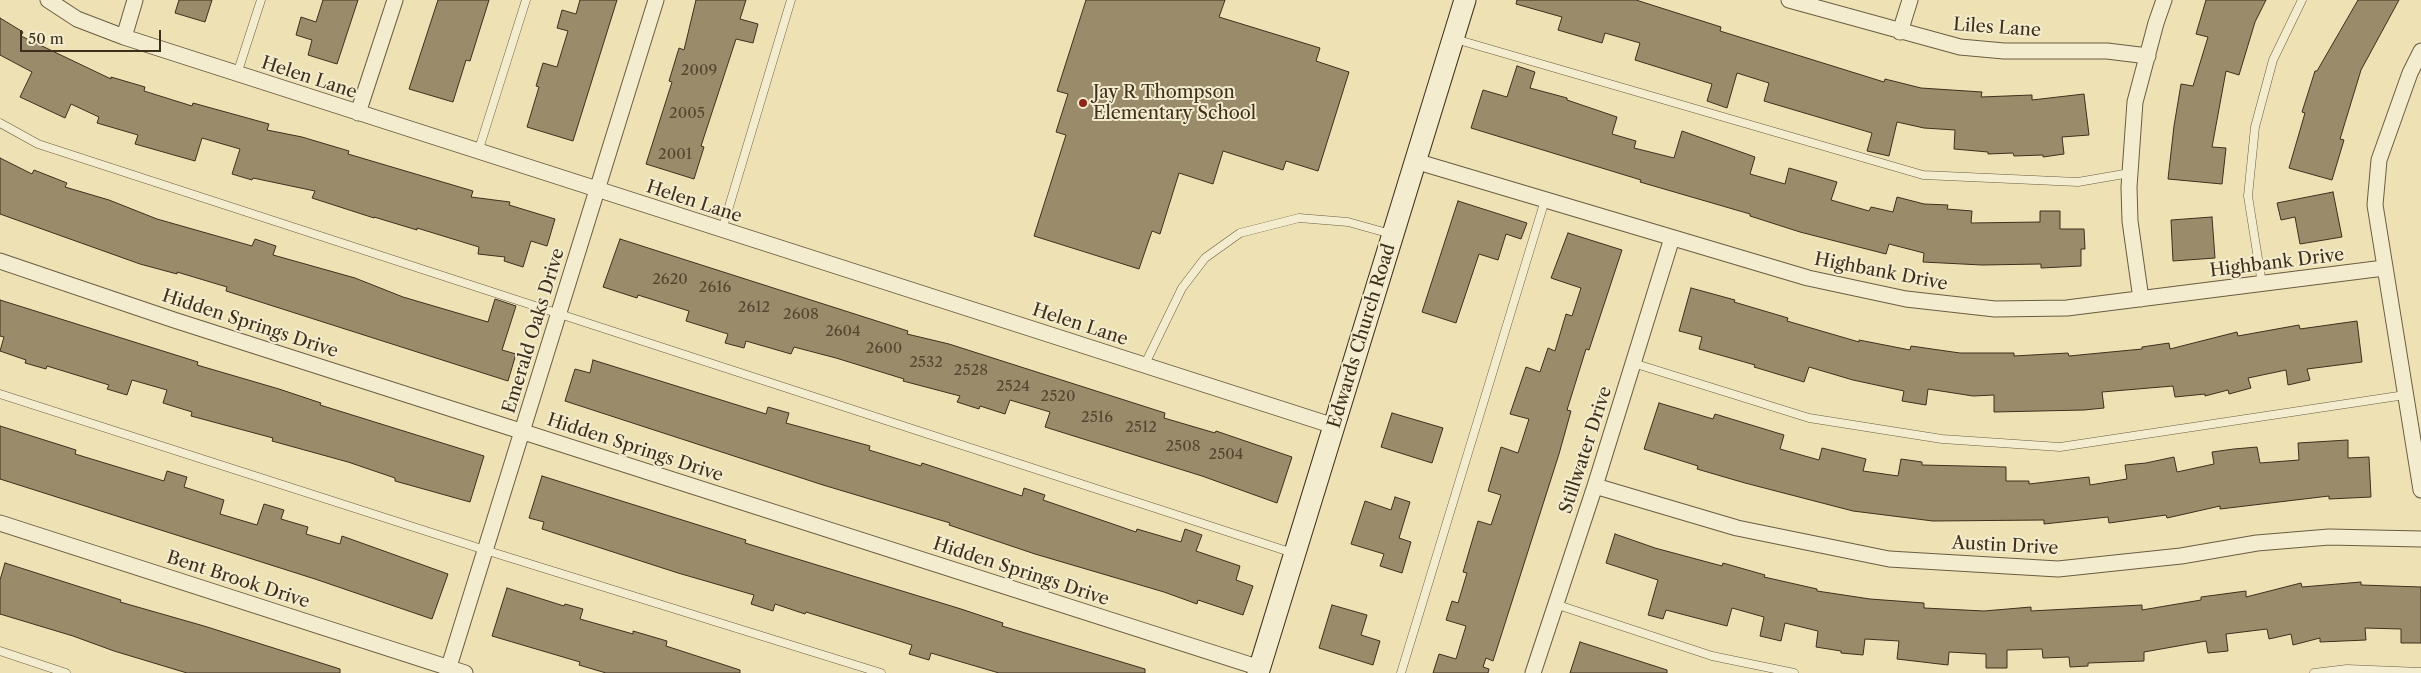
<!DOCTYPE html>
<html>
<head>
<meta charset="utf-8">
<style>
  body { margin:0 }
  #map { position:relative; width:2421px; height:673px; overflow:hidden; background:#eee1b3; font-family:"Libre Caslon Text",serif }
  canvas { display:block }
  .scale { position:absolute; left:20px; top:30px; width:141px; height:22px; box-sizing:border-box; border:2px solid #3e2f1d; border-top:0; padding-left:6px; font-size:15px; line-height:18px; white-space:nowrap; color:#3e2f1d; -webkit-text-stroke:4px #f4ecce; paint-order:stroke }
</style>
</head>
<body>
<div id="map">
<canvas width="2421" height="673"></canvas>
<div class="scale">50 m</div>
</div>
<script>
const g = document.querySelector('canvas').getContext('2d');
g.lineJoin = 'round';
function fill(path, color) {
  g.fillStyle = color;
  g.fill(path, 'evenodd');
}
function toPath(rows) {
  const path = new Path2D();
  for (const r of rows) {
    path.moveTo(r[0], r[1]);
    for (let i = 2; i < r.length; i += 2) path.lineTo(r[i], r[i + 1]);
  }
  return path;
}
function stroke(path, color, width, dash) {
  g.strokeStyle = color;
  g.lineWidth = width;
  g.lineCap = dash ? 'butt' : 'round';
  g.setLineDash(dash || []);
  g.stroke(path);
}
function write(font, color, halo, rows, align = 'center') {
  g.font = font + ' "Libre Caslon Text",serif';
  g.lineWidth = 4;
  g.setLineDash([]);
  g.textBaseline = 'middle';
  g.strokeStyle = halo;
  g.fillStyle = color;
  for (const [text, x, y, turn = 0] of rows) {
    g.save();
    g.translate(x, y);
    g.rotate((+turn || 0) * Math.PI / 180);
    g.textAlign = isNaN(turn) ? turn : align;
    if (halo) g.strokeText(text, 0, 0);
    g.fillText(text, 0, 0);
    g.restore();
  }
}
const building = toPath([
  [179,0,212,0,205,22,175,13,179,0],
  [323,0,358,0,337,64,308,55,312,40,296,35,301,17,316,22,323,0],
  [438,0,489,0,470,61,466,60,453,102,409,89,438,0],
  [580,0,617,0,573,141,527,127,539,87,536,86,543,63,557,67,568,31,557,28,562,10,576,14,580,0],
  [696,0,746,0,740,19,758,24,753,43,736,39,701,146,704,147,694,179,646,164,672,82,669,81,679,48,684,50,696,0],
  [1086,0,1225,0,1219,17,1320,48,1316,61,1349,72,1318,171,1286,161,1283,170,1223,151,1213,184,1179,173,1160,234,1152,231,1139,269,1034,236,1066,135,1056,132,1068,94,1057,91,1086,0],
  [1517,0,1636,0,1721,27,1720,31,1884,82,1885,79,1921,88,1982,92,1981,97,2032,95,2032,100,2084,94,2089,135,2062,137,2064,154,2043,157,2043,155,2014,156,2013,153,1988,154,1988,152,1954,149,1955,130,1924,128,1897,122,1889,156,1867,151,1872,133,1764,101,1769,83,1737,73,1727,108,1707,101,1712,84,1635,60,1640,43,1605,33,1602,43,1558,30,1562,17,1516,4,1517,0],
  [2206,0,2266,0,2255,22,2239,75,2226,71,2212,147,2226,148,2222,184,2168,179,2174,126,2181,84,2193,86,2208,37,2196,34,2206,0],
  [2358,0,2399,0,2361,70,2340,139,2344,140,2332,180,2289,168,2305,113,2302,112,2315,71,2317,71,2358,0],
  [0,18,23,32,21,36,111,79,111,77,145,87,144,91,192,106,193,103,269,124,267,130,302,137,349,151,348,154,473,191,471,197,510,202,509,205,555,219,547,246,531,241,523,267,504,261,505,257,478,254,479,247,417,228,417,230,374,217,374,218,312,198,315,191,253,178,252,180,232,174,240,149,202,138,195,161,135,144,138,135,97,123,99,117,71,104,65,118,20,97,32,72,0,55,0,18],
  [1517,66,1535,72,1530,88,1567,98,1567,100,1617,117,1612,134,1636,141,1634,148,1674,158,1682,131,1755,157,1750,174,1785,184,1789,168,1837,182,1831,200,1869,211,1871,207,1893,212,1897,197,1924,204,1948,205,1947,209,1972,211,1971,223,2040,222,2040,211,2060,211,2060,229,2084,229,2085,249,2081,249,2081,266,2041,268,2041,264,1982,265,1923,262,1924,253,1889,244,1886,254,1800,232,1750,216,1750,214,1640,182,1641,180,1471,128,1483,90,1507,97,1517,66],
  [0,158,32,174,34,170,67,183,65,187,109,200,157,219,252,246,255,239,276,246,273,255,355,278,403,297,488,322,495,299,516,306,502,350,516,354,508,381,226,291,227,287,177,272,177,274,140,264,0,214,0,158],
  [2333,192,2342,237,2300,244,2295,217,2281,220,2277,203,2333,192],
  [1458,201,1527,223,1521,239,1506,234,1498,260,1479,254,1456,323,1422,312,1458,201],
  [2212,217,2215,258,2173,261,2171,220,2212,217],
  [1568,233,1622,250,1589,350,1586,349,1567,410,1571,411,1559,454,1493,661,1486,658,1483,667,1489,669,1488,673,1433,673,1439,654,1456,659,1466,626,1446,620,1452,601,1458,603,1467,573,1463,572,1478,521,1491,525,1501,495,1488,491,1501,447,1518,453,1529,419,1510,414,1526,367,1540,372,1548,348,1555,351,1566,314,1572,316,1581,288,1551,278,1568,233],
  [620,239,908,331,907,334,949,344,1165,413,1164,418,1215,433,1216,431,1292,457,1277,503,1202,476,1045,427,1050,412,1010,400,1005,414,980,406,979,409,957,402,960,396,903,381,904,379,836,358,794,347,791,354,746,341,744,348,725,343,728,334,686,321,689,311,638,295,637,298,603,287,620,239],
  [1691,288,1735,300,1734,302,1788,318,1787,321,1859,342,1859,340,1910,350,1911,346,1960,353,2014,353,2014,356,2068,353,2069,356,2142,349,2142,347,2169,343,2170,349,2237,332,2238,336,2299,325,2300,329,2357,321,2362,362,2307,369,2310,380,2288,385,2286,370,2248,378,2251,388,2229,394,2228,390,2205,396,2205,394,2175,397,2173,386,2102,392,2104,408,2084,410,1994,412,1994,395,1973,396,1928,389,1926,405,1902,401,1904,391,1853,380,1809,367,1804,382,1754,367,1755,365,1699,349,1702,337,1679,331,1691,288],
  [0,300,198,362,197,365,279,389,321,403,320,405,484,456,470,502,395,481,395,478,348,462,272,441,273,438,191,416,192,412,163,403,167,390,132,380,127,395,107,389,109,385,47,366,46,369,25,363,26,360,0,351,4,337,0,336,0,300],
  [593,360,766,414,768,407,789,413,786,423,870,446,869,450,921,466,922,463,1022,496,1024,488,1045,495,1043,500,1136,532,1137,529,1181,542,1185,529,1202,535,1196,551,1240,566,1236,580,1253,586,1243,615,1198,600,1197,604,1164,592,1035,554,949,525,950,523,823,485,565,401,575,369,590,373,593,360],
  [1659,403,1713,419,1715,414,1784,435,1780,449,1819,460,1822,448,1866,459,1863,471,1898,476,1901,459,1922,462,1922,465,2006,467,2006,481,2029,481,2029,484,2089,477,2090,485,2127,479,2125,465,2146,463,2174,457,2177,472,2214,464,2212,452,2234,449,2257,447,2260,463,2299,460,2298,443,2348,440,2348,458,2369,457,2371,497,2329,499,2329,496,2220,509,2220,506,2167,518,2166,515,2109,523,2108,517,2044,524,2044,520,1933,521,1853,511,1745,483,1697,469,1698,466,1644,449,1659,403],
  [1392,413,1443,428,1432,463,1381,447,1392,413],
  [0,426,76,450,75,454,164,481,167,471,187,477,184,487,224,500,220,514,257,525,264,504,284,510,281,519,308,527,306,534,340,544,342,536,448,574,432,619,315,579,0,479,0,426],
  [542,476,746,540,745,543,961,609,1003,623,1002,626,1145,669,1145,673,999,673,931,653,929,660,909,654,912,645,806,612,805,614,775,604,773,611,751,604,754,595,678,573,542,529,544,522,529,518,542,476],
  [1395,497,1410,502,1399,538,1411,542,1402,573,1380,566,1384,554,1351,544,1365,501,1391,510,1395,497],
  [1615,534,1655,548,1722,566,1723,563,1765,575,1764,577,1817,589,1817,591,1870,599,1924,603,1924,608,1984,611,2031,607,2031,611,2142,605,2142,610,2201,600,2201,597,2246,591,2246,597,2301,583,2302,587,2361,582,2361,585,2421,587,2421,643,2401,643,2401,629,2365,628,2366,640,2320,642,2320,638,2293,645,2291,634,2269,639,2267,629,2226,634,2228,651,2208,653,2206,641,2144,652,2144,661,2088,663,2088,666,2070,667,2069,657,2043,658,2042,649,2007,650,2007,668,1986,668,1986,654,1949,652,1948,665,1897,659,1899,641,1865,639,1863,655,1841,653,1841,651,1816,647,1818,631,1785,623,1781,641,1760,636,1764,617,1732,608,1727,626,1666,610,1663,619,1648,615,1658,580,1606,563,1615,534],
  [5,563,121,600,120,602,204,626,340,669,340,673,187,673,114,651,73,636,0,614,0,580,5,563],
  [507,588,564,606,565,604,583,609,580,619,633,634,633,631,667,641,666,646,740,670,740,673,606,673,579,665,580,662,492,636,507,588],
  [1332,605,1367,615,1361,635,1380,641,1373,665,1319,648,1332,605],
  [1580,642,1667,670,1667,673,1570,673,1580,642]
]);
fill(building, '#9a8c6b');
stroke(building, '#3e2f1d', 1);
const lane = toPath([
  [1455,39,1923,175,2078,182,2130,173],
  [237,74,261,0],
  [0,123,38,144,1293,553],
  [478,152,526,0],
  [722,230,791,0],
  [2262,284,2248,196,2255,127,2273,60,2302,0],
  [1633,363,1809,418,1942,439,2060,447,2405,395],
  [1144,366,1182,288,1205,258,1240,233,1299,218,1348,222,1391,234],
  [0,394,485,550,881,673],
  [1555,604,1712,656,1794,673],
  [0,651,66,673],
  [1401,673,1545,200],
  [2314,673,2347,669,2421,672]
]);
const street = toPath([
  [48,0,77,19,124,37,1334,426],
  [1789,0,1960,47,2004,51,2107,51,2148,56],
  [1900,32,1910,0],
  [124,37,135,0],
  [2421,51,2410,73,2379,160,2375,205,2421,490],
  [358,113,395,0],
  [1415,161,1808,278,1906,299,1995,309,2067,308,2384,268],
  [0,261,174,320,1260,668],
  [2141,299,2130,221,2129,187,2135,102,2156,23,2164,0],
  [1595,486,1737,528,1889,559,2058,569,2181,556,2257,543,2329,537,2421,539],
  [0,523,465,673],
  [447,673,656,0],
  [1533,673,1595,486,1672,238]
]);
const secondary = toPath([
  [1258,673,1465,0]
]);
stroke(lane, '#6a5c42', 9);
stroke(street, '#6a5c42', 17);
stroke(secondary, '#3e2f1d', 23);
stroke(lane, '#f4ecce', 8);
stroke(street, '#f4ecce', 15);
stroke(secondary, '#f4ecce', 21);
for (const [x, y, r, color] of [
  [1083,103,5,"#8f2418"]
]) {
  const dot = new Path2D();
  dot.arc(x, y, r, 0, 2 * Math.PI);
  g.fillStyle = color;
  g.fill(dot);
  stroke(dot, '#f4ecce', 2);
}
write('15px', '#554630', null, [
  ["2009",699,71],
  ["2005",687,114],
  ["2001",675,155],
  ["2620",670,280],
  ["2616",715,288],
  ["2612",754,308],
  ["2608",801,315],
  ["2604",843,332],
  ["2600",884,349],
  ["2532",926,363],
  ["2528",971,371],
  ["2524",1013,387],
  ["2520",1058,397],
  ["2516",1097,418],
  ["2512",1141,428],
  ["2508",1183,447],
  ["2504",1226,455]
]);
write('18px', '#3e2f1d', '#f4ecce', [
  ["Liles Lane",1997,28,4],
  ["Helen Lane",309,78,18],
  ["Helen Lane",694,202,18],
  ["Highbank Drive",2277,263,-7],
  ["Highbank Drive",1881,272,11],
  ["Hidden Springs Drive",250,324,18],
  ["Helen Lane",1080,325,18],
  ["Emerald Oaks Drive",534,331,-73],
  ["Edwards Church Road",1362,336,-73],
  ["Hidden Springs Drive",635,448,18],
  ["Stillwater Drive",1586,450,-72],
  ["Austin Drive",2005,546,3],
  ["Hidden Springs Drive",1021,572,18],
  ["Bent Brook Drive",238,580,18]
]);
write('18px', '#3e2f1d', '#f4ecce', [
  ["Jay R Thompson",1093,93],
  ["Elementary School",1093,114]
], 'left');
</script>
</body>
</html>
